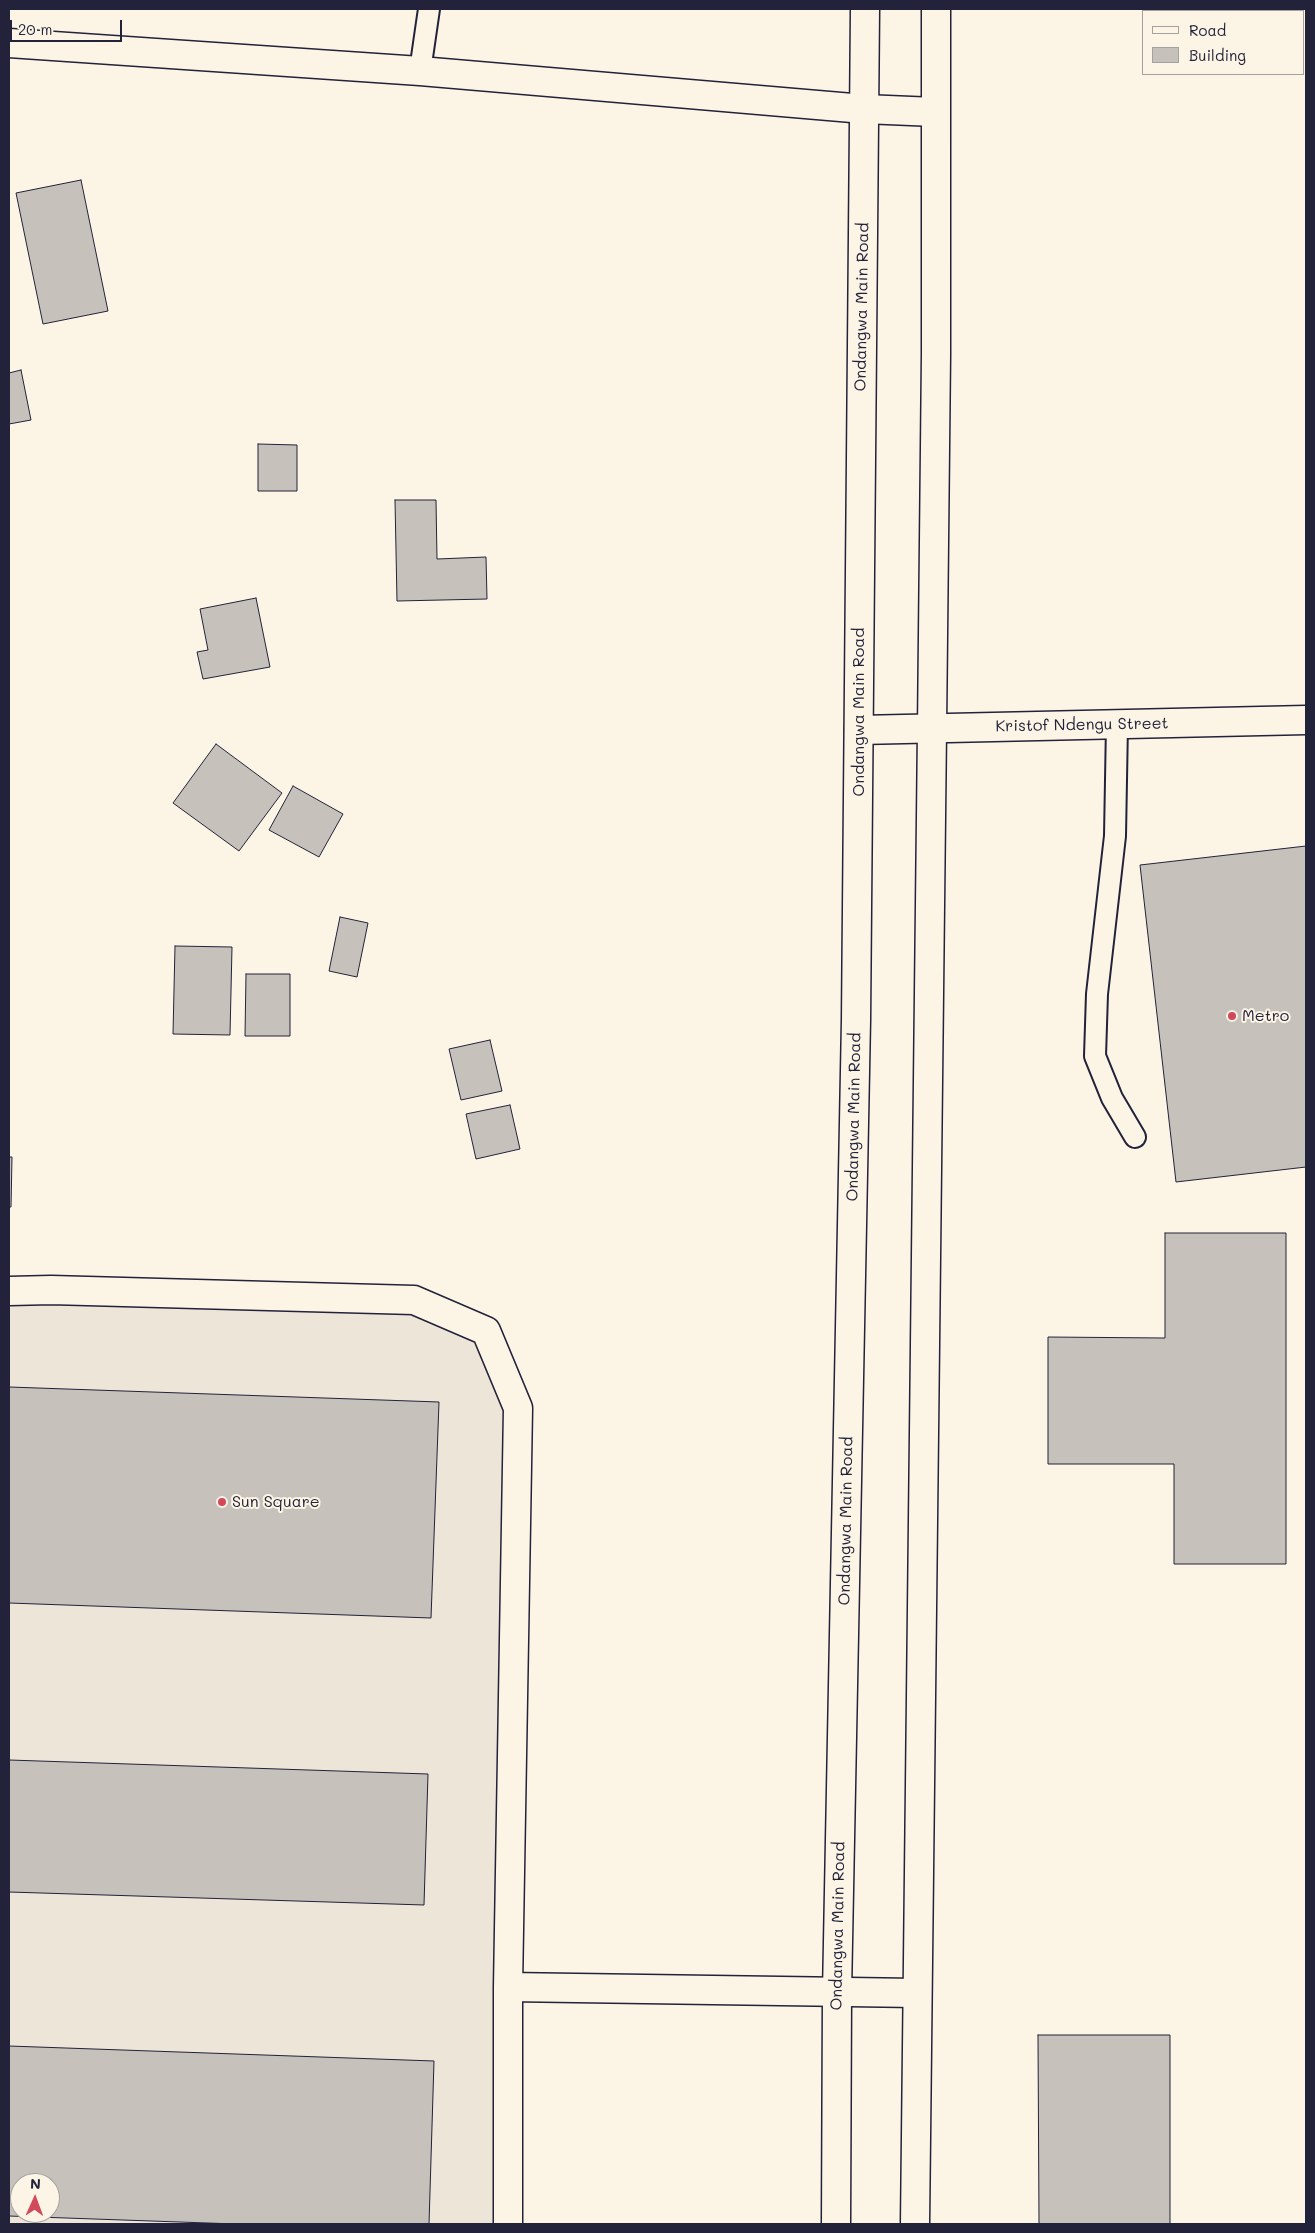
<!DOCTYPE html>
<html>
<head>
<meta charset="utf-8">
<style>
  body { margin:0 }
  #map { position:relative; width:1315px; height:2233px; overflow:hidden; background:#fcf5e5; font-family:Mali,sans-serif }
  canvas { display:block }
  .frame { position:absolute; inset:0; border:10px solid #22223b; pointer-events:none }
  .legend { position:absolute; left:1142px; top:10px; width:162px; height:65px; box-sizing:border-box; background:#fcf5e5; border:1px solid #a5a1a1; margin:0; padding:6px 9px; list-style:none; font-size:15px; color:#22223b }
  .legend li { display:flex; align-items:center; gap:10px; height:25px }
  .legend b { width:25px; border:1px solid #a5a1a1 }
  .north { position:absolute; left:10px; top:2173px; width:50px; height:50px; box-sizing:border-box; background:#fcf5e5; border:1px solid #a5a1a1; border-radius:50%; rotate:2deg; font-size:14px; font-weight:700; line-height:20px; text-align:center; color:#22223b }
  .north::after { content:''; display:block; margin:auto; width:18px; height:22px; background:#d1495b; clip-path:polygon(50% 0,100% 100%,50% 72%,0 100%) }
  .scale { position:absolute; left:10px; top:20px; width:112px; height:22px; box-sizing:border-box; border:2px solid #22223b; border-top:0; padding-left:6px; font-size:15px; line-height:18px; white-space:nowrap; color:#22223b; -webkit-text-stroke:4px #fcf5e5; paint-order:stroke }
</style>
</head>
<body>
<div id="map">
<canvas width="1315" height="2233"></canvas>
<div class="frame"></div>
<ul class="legend">
<li><b style="height:6px;background:#fcf5e5"></b>Road</li>
<li><b style="height:14px;background:#c6c1bb"></b>Building</li>
</ul>
<div class="north">N</div>
<div class="scale">20 m</div>
</div>
<script>
const g = document.querySelector('canvas').getContext('2d');
g.lineJoin = 'round';
function fill(path, color) {
  g.fillStyle = color;
  g.fill(path, 'evenodd');
}
function toPath(rows) {
  const path = new Path2D();
  for (const r of rows) {
    path.moveTo(r[0], r[1]);
    for (let i = 2; i < r.length; i += 2) path.lineTo(r[i], r[i + 1]);
  }
  return path;
}
function stroke(path, color, width, dash) {
  g.strokeStyle = color;
  g.lineWidth = width;
  g.lineCap = dash ? 'butt' : 'round';
  g.setLineDash(dash || []);
  g.stroke(path);
}
function write(font, color, halo, rows, align = 'center') {
  g.font = font + ' Mali,sans-serif';
  g.lineWidth = 4;
  g.setLineDash([]);
  g.textBaseline = 'middle';
  g.strokeStyle = halo;
  g.fillStyle = color;
  for (const [text, x, y, turn = 0] of rows) {
    g.save();
    g.translate(x, y);
    g.rotate((+turn || 0) * Math.PI / 180);
    g.textAlign = isNaN(turn) ? turn : align;
    if (halo) g.strokeText(text, 0, 0);
    g.fillText(text, 0, 0);
    g.restore();
  }
}
fill(toPath([
  [9,1291,414,1300,486,1331,518,1408,508,2224,9,2224],
  [20,2183,50,2183,50,2213,20,2213]
]), '#ece5d8');
const building = toPath([
  [81,180,108,311,43,324,16,193,81,180],
  [21,370,31,420,9,424,9,373,21,370],
  [258,444,297,445,297,491,258,491,258,444],
  [395,500,436,500,437,559,486,557,487,599,397,601,395,500],
  [256,598,270,667,203,679,197,652,208,650,200,609,256,598],
  [216,744,282,793,239,851,173,803,216,744],
  [293,786,343,814,319,857,269,830,293,786],
  [1306,846,1306,1167,1176,1182,1140,865,1306,846],
  [340,917,368,923,357,977,329,971,340,917],
  [175,946,232,947,230,1035,173,1034,175,946],
  [246,974,290,974,290,1036,245,1036,246,974],
  [490,1040,502,1091,461,1100,449,1049,490,1040],
  [510,1105,520,1149,476,1159,466,1114,510,1105],
  [9,1157,12,1157,11,1207,9,1207,9,1157],
  [1165,1233,1286,1233,1286,1564,1174,1564,1174,1464,1048,1464,1048,1337,1165,1338,1165,1233],
  [9,1387,439,1402,431,1618,9,1603,9,1387],
  [9,1760,428,1774,424,1905,9,1892,9,1760],
  [1038,2035,1170,2035,1170,2224,1039,2224,1038,2035],
  [9,2046,434,2061,429,2224,236,2224,9,2216,9,2046],
  [20,2183,50,2183,50,2213,20,2213,20,2183]
]);
fill(building, '#c6c1bb');
stroke(building, '#22223b', 1);
const service = toPath([
  [420,71,429,9],
  [1117,724,1115,836,1097,994,1095,1056,1112,1098,1135,1137]
]);
const minor = toPath([
  [9,43,420,71,864,109,935,112],
  [859,730,1306,720],
  [9,1291,51,1290,414,1300,486,1331,518,1408,508,1987,508,2224],
  [508,1987,917,1993]
]);
const primary = toPath([
  [836,2224,837,1993,856,1020,865,9],
  [915,2224,932,729,936,354,936,9]
]);
stroke(service, '#22223b', 24);
stroke(minor, '#22223b', 31);
stroke(primary, '#22223b', 31);
stroke(service, '#fcf5e5', 20);
stroke(minor, '#fcf5e5', 28);
stroke(primary, '#fcf5e5', 28);
for (const [x, y, r, color] of [
  [1232,1016,5,"#d1495b"],
  [222,1502,5,"#d1495b"]
]) {
  const dot = new Path2D();
  dot.arc(x, y, r, 0, 2 * Math.PI);
  g.fillStyle = color;
  g.fill(dot);
  stroke(dot, '#fcf5e5', 2);
}
write('16px', '#22223b', '#fcf5e5', [
  ["Ondangwa Main Road",862,307,-89],
  ["Ondangwa Main Road",859,712,-90],
  ["Kristof Ndengu Street",1082,725,-1],
  ["Ondangwa Main Road",854,1117,-89],
  ["Ondangwa Main Road",846,1521,-89],
  ["Ondangwa Main Road",838,1926,-89]
]);
write('16px', '#22223b', '#fcf5e5', [
  ["Metro",1242,1016],
  ["Sun Square",232,1502]
], 'left');
</script>
</body>
</html>
